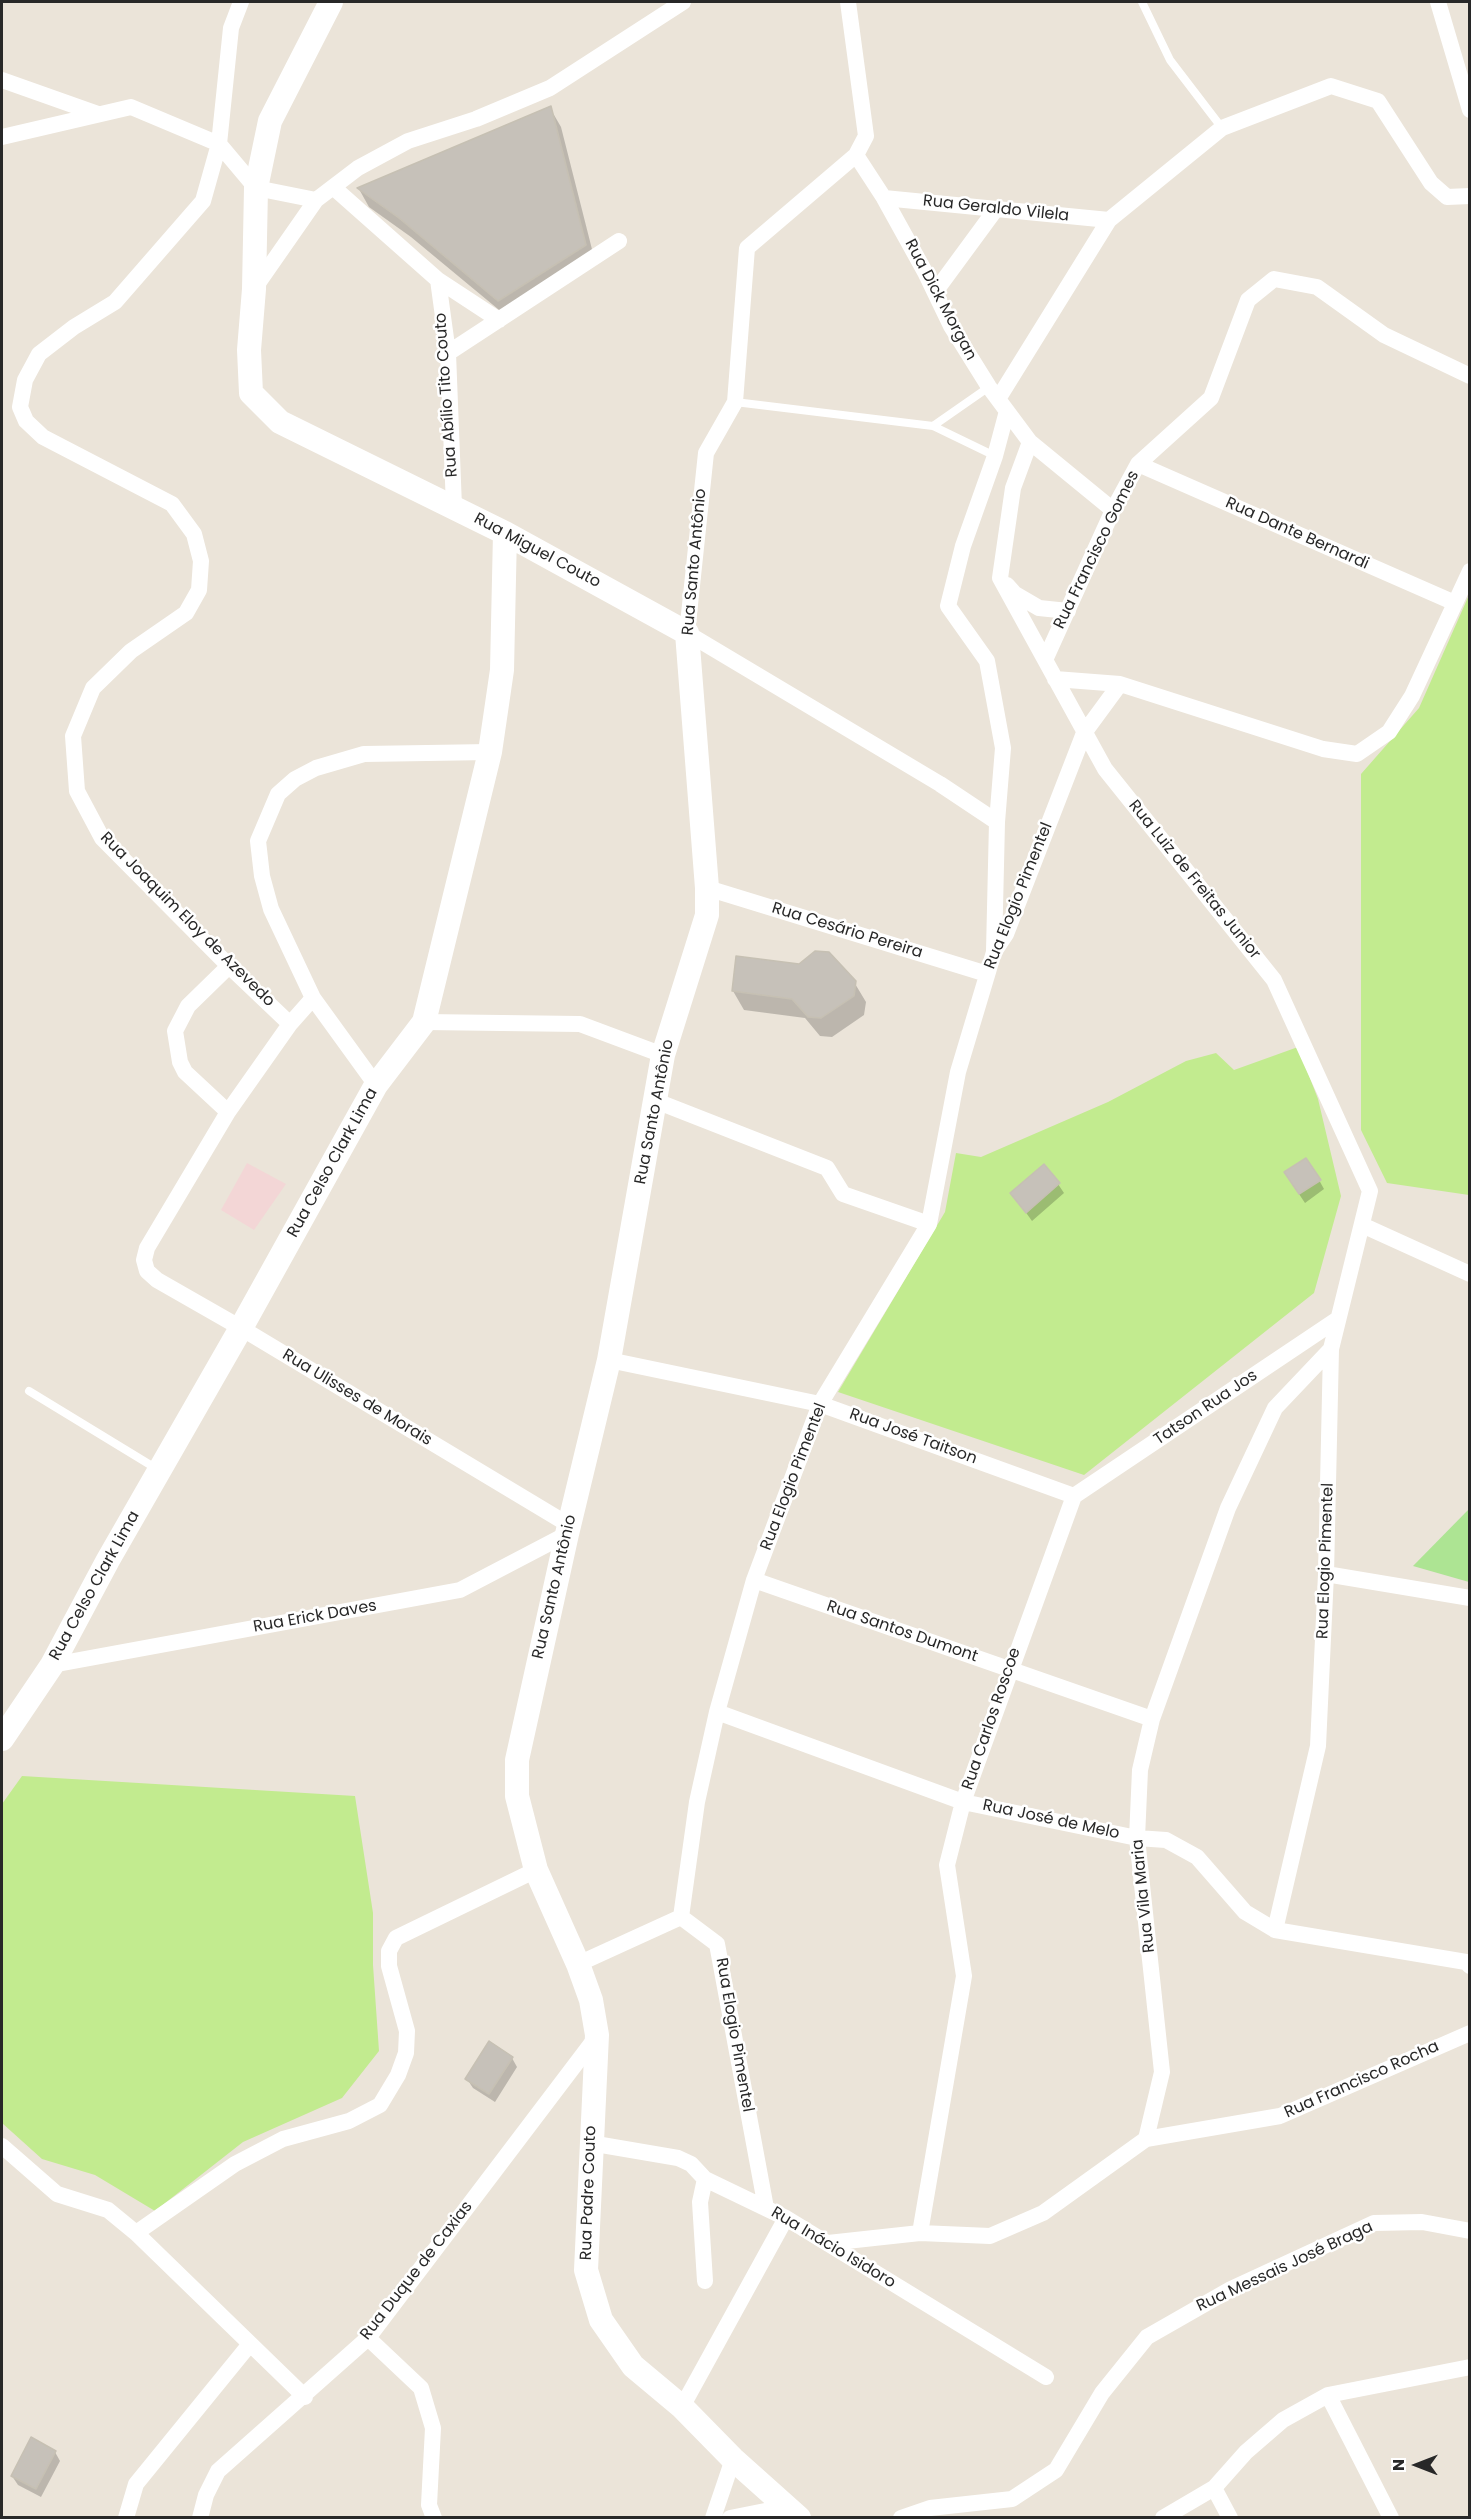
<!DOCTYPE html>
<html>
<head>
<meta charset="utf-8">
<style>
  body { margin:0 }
  #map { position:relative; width:1471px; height:2519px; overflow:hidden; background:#ebe4d9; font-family:Poppins,sans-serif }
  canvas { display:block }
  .frame { position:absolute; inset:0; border:3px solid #282828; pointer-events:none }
  .north { position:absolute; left:1387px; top:2435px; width:60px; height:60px; -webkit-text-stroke:4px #fff; paint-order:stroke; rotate:270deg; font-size:16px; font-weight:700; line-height:24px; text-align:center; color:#282828 }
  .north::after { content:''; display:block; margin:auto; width:21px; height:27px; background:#282828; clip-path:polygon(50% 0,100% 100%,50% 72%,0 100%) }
</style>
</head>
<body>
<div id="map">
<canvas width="1471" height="2519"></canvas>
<div class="frame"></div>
<div class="north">N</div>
</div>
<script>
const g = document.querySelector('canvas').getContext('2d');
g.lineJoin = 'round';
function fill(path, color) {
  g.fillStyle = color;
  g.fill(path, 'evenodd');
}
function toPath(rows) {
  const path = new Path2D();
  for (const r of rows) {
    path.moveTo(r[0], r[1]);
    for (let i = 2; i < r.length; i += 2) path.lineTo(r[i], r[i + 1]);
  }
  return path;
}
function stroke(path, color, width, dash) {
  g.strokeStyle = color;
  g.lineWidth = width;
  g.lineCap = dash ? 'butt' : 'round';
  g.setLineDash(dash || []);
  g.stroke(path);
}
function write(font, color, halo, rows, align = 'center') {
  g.font = font + ' Poppins,sans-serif';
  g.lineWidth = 5;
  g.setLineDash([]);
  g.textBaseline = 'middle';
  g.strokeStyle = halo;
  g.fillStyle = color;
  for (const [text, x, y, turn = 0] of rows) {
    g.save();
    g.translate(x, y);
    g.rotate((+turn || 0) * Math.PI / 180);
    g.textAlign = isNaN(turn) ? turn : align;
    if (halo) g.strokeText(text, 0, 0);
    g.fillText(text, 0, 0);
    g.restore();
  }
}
fill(toPath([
  [247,1163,286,1184,254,1230,221,1210]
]), '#f3d6d6');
fill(toPath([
  [1469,1509,1469,1582,1413,1566]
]), '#ade493');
fill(toPath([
  [1469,595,1469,1195,1387,1183,1361,1130,1361,774,1419,708],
  [1298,1047,1318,1099,1341,1196,1314,1293,1084,1475,838,1392,945,1212,956,1153,981,1157,1108,1102,1186,1061,1216,1053,1234,1070],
  [22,1776,355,1796,373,1913,373,1965,379,2051,342,2098,243,2142,155,2211,95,2175,42,2159,2,2123,2,1804]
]), '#c2eb8f');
fill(toPath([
  [550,108,561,127,596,265,510,319,411,237,369,207,359,189],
  [854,982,866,1002,864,1015,832,1037,820,1036,805,1018,744,1010,733,991],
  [1319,1180,1324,1189,1305,1203,1291,1182],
  [1058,1184,1064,1193,1032,1221,1012,1193],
  [512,2058,517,2067,495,2102,473,2088,467,2079],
  [55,2452,60,2461,41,2497,18,2485,12,2476]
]), '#0003');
const building = toPath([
  [551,106,586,245,498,301,399,218,357,188,551,106],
  [815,951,829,952,856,981,854,996,821,1018,808,1017,792,999,732,991,736,956,799,964,815,951],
  [1306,1158,1321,1180,1299,1194,1284,1172,1306,1158],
  [1044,1164,1060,1183,1026,1213,1010,1193,1044,1164],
  [489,2041,513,2057,489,2094,465,2079,489,2041],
  [31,2437,56,2451,36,2489,11,2476,31,2437]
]);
fill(building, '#c6c1b9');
stroke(building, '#c6c0b3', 1.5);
stroke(toPath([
  [1142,2,1170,60,1222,128],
  [735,402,933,426,995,456],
  [933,426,989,387],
  [29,1391,157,1469]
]), '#fff', 8);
stroke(toPath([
  [241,2,231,28,219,144,203,201,115,302,74,327,39,354,25,380,20,407,26,421,43,437,172,504,194,534,201,561,199,590,186,613,131,651,93,688,73,736,77,791,102,838,229,966,290,1024,313,998],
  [848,2,866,136,856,155,747,248,735,402,706,453,687,633,940,784,997,822],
  [1438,2,1470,110],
  [2,80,98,114],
  [2,137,131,107,219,144,256,188,316,200],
  [856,155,884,198,925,272,951,326,989,387,1030,442,1113,510],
  [333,187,438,280,448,353,454,507],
  [884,198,1109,220],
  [438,280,499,320],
  [254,289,316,200,358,168,408,141,476,119,550,88,683,2],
  [935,292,996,209],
  [448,353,619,241],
  [998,399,1109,220,1222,128,1331,86,1378,101,1431,183,1447,197,1470,196],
  [1030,442,1013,488,1000,578,1105,769,1274,980,1370,1191,1331,1349,1326,1574,1318,1746,1275,1930],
  [1138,464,1455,603],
  [1007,585,1015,594,1039,608,1068,611],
  [1045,660,1113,510,1138,464,1211,398,1248,300,1274,279,1317,287,1384,335,1470,376],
  [1055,679,1120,684,1323,749,1357,754,1389,732,1412,696,1470,571],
  [707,888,987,974],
  [994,951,997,822,1003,748,987,661,948,606,963,546,995,456,1007,411],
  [424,1022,580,1024,663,1055],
  [290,1024,228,1112,147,1248,144,1260,147,1271,157,1280,241,1328,569,1525],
  [376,1085,313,998,271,909,262,876,258,841,278,794,295,779,316,768,364,754,490,752],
  [656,1101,827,1168,843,1194,929,1224],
  [228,1112,185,1072,180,1062,175,1031,188,1006,229,966],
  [1362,1225,1470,1274],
  [609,1360,820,1404,1074,1496],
  [1074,1496,1338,1319],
  [1326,1574,1470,1598],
  [754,1580,1152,1719],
  [52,1665,460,1590,567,1534],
  [717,1712,963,1802,1137,1838,1166,1840,1197,1857,1245,1912,1275,1930,1466,1962,1470,1966],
  [578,1964,681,1917],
  [1146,2139,1280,2116,1470,2033],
  [590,2143,678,2158,691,2164,705,2179],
  [2,2146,57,2194,108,2210,136,2233,305,2397],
  [766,2208,717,1944,681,1917,697,1802,717,1712,754,1580,820,1404,929,1224,958,1072,994,952,1006,934,1084,733,1120,684],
  [136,2233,235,2164,283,2139,349,2121,380,2105,398,2075,406,2053,407,2031,389,1966,389,1951,396,1938,536,1870],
  [920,2233,964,1976,947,1865,963,1802,1074,1496],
  [828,2243,920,2233,990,2236,1043,2213,1146,2139,1162,2072,1137,1838,1140,1770,1152,1719,1228,1508,1275,1408,1331,1349],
  [705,2281,700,2202,705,2179,786,2218,1046,2377],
  [368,2338,421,2388,433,2428,429,2505,434,2518],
  [1328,2395,1391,2518],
  [682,2407,786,2218],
  [1214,2488,1230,2518],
  [126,2518,136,2484,250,2344],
  [200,2518,206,2495,218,2471,368,2338,597,2036],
  [713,2518,733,2459],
  [730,2518,785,2507],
  [901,2518,930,2508,1012,2499,1056,2470,1102,2393,1147,2337,1231,2289,1374,2223,1422,2222,1470,2231],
  [1163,2518,1214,2488,1246,2452,1283,2420,1328,2395,1470,2367]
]), '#fff', 16);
stroke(toPath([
  [331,2,270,121,256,188,254,289,249,350,251,393,280,422,505,533,687,633,707,888,707,915,663,1055,609,1360,567,1534,517,1760,517,1796,536,1870,578,1964,591,2000,597,2035,586,2270,601,2320,633,2366,682,2407,733,2459,799,2518],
  [2,1739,52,1665,108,1560,241,1328,376,1085,424,1022,490,752,502,670,505,533]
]), '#fff', 24);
write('16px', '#282828', '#fff', [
  ["Rua Geraldo Vilela",996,209,6],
  ["Rua Dick Morgan",940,300,62],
  ["Rua Abílio Tito Couto",447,395,-94],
  ["Rua Dante Bernardi",1297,534,24],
  ["Rua Francisco Gomes",1097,550,-64],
  ["Rua Miguel Couto",537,551,28],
  ["Rua Santo Antônio",695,562,-85],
  ["Rua Luiz de Freitas Junior",1194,880,51],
  ["Rua Elogio Pimentel",1019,896,-68],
  ["Rua Joaquim Eloy de Azevedo",187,920,45],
  ["Rua Cesário Pereira",847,931,17],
  ["Rua Santo Antônio",655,1112,-79],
  ["Rua Celso Clark Lima",333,1163,-61],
  ["Rua Ulisses de Morais",357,1398,31],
  ["Tatson Rua Jos",1206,1408,-34],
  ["Rua José Taitson",913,1437,20],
  ["Rua Elogio Pimentel",794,1477,-69],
  ["Rua Elogio Pimentel",1326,1561,-88],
  ["Rua Celso Clark Lima",95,1586,-61],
  ["Rua Santo Antônio",555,1587,-77],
  ["Rua Erick Daves",315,1617,-10],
  ["Rua Santos Dumont",902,1632,19],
  ["Rua Carlos Roscoe",992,1719,-71],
  ["Rua José de Melo",1051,1820,12],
  ["Rua Vila Maria",1144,1896,-96],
  ["Rua Elogio Pimentel",734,2035,80],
  ["Rua Francisco Rocha",1362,2080,-24],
  ["Rua Padre Couto",589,2193,-88],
  ["Rua Inácio Isidoro",833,2248,31],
  ["Rua Messais José Braga",1285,2267,-25],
  ["Rua Duque de Caxias",417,2271,-52]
]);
</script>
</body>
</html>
